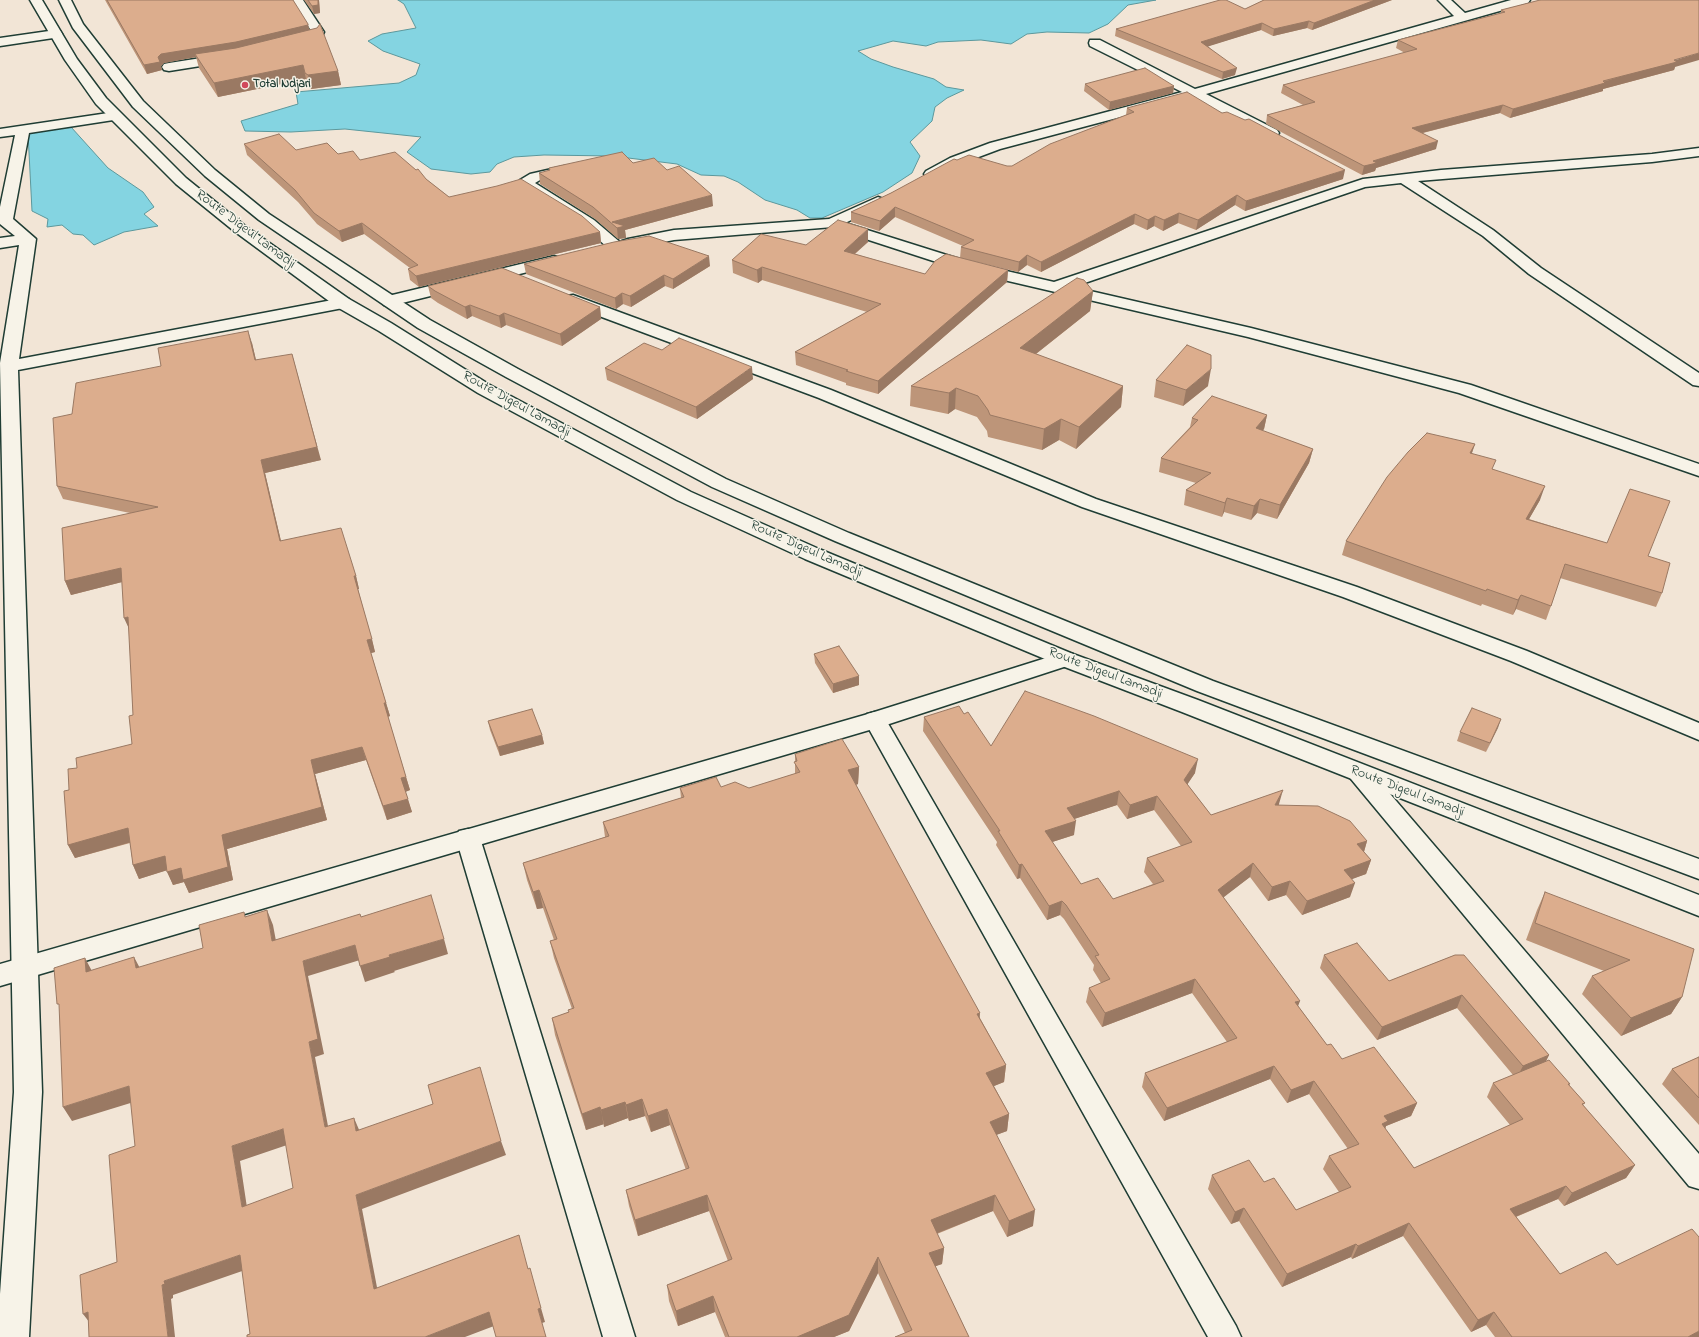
<!DOCTYPE html>
<html>
<head>
<meta charset="utf-8">
<style>
  body { margin:0 }
  canvas { display:block; background:#f2e5d6 }
</style>
</head>
<body>
<canvas width="1699" height="1337"></canvas>
<script>
const g = document.querySelector('canvas').getContext('2d');
g.lineJoin = 'round';
function fill(path, color) {
  g.fillStyle = color;
  g.fill(path, 'evenodd');
}
function toPath(rows) {
  const path = new Path2D();
  for (const r of rows) {
    path.moveTo(r[0], r[1]);
    for (let i = 2; i < r.length; i += 2) path.lineTo(r[i], r[i + 1]);
  }
  return path;
}
function stroke(path, color, width, dash) {
  g.strokeStyle = color;
  g.lineWidth = width;
  g.lineCap = dash ? 'butt' : 'round';
  g.setLineDash(dash || []);
  g.stroke(path);
}
function write(font, color, halo, rows, align = 'center') {
  g.font = font + ' "Indie Flower",sans-serif';
  g.lineWidth = 3;
  g.setLineDash([]);
  g.textBaseline = 'middle';
  g.strokeStyle = halo;
  g.fillStyle = color;
  for (const [text, x, y, turn = 0] of rows) {
    g.save();
    g.translate(x, y);
    g.rotate((+turn || 0) * Math.PI / 180);
    g.textAlign = isNaN(turn) ? turn : align;
    if (halo) g.strokeText(text, 0, 0);
    g.fillText(text, 0, 0);
    g.restore();
  }
}
const water = toPath([
  [398,0,1156,0,1128,5,1108,24,1089,33,1047,32,1027,34,1011,44,981,40,938,42,926,46,893,41,858,51,871,59,893,67,934,79,946,87,964,90,947,98,935,107,932,121,910,142,920,156,912,173,883,192,822,218,810,218,797,210,765,200,738,182,724,176,701,175,677,164,612,156,544,155,514,157,497,164,490,172,471,174,431,169,407,152,421,137,345,129,291,132,245,131,241,121,298,104,296,92,399,83,416,75,420,64,383,51,368,41,382,34,416,28,404,4,398,0],
  [71,127,108,168,143,192,154,207,144,214,158,226,124,232,94,245,83,235,73,234,62,225,47,227,48,219,32,211,28,133,46,129,71,127]
]);
fill(water, '#84d4e1');
stroke(water, '#5c989c', 1);
const minor = toPath([
  [291,0,303,0,324,32,320,40,298,47,293,46,292,43,293,40,311,35,312,32,291,0],
  [1438,0,1451,0,1465,13,1511,0,1530,0,1528,3,1206,94,1277,130,1279,133,1277,136,1272,137,1267,136,1192,98,1000,149,960,164,936,177,931,178,926,177,924,174,926,171,950,158,990,143,1182,92,1090,46,1089,43,1090,40,1100,40,1195,89,1454,16,1438,0],
  [56,30,60,31,62,34,60,37,0,46,0,38,56,30],
  [227,54,232,55,233,58,232,61,169,71,164,70,162,67,164,64,169,63,227,54],
  [115,112,120,113,122,116,120,119,29,133,13,219,36,239,19,359,343,298,349,299,351,303,349,307,343,308,18,370,42,1092,29,1337,0,1337,0,1294,14,1092,0,363,19,245,0,248,0,238,15,236,0,224,0,207,15,135,0,137,0,129,115,112],
  [1699,148,1699,156,1652,162,1418,181,1493,230,1541,268,1699,373,1699,386,1693,385,1529,274,1483,236,1401,183,1365,187,1073,287,1251,328,1471,385,1699,464,1699,476,1459,393,1248,337,961,270,835,229,833,227,674,240,628,249,622,247,621,249,615,251,609,249,584,226,520,186,518,183,520,180,530,174,565,166,570,167,572,170,570,173,540,180,535,183,594,220,621,243,622,241,628,239,674,230,829,219,878,197,883,199,886,202,883,205,845,223,972,263,1054,282,1363,179,1441,170,1652,154,1699,148],
  [554,256,560,258,562,261,560,264,390,306,384,305,382,301,384,297,554,256],
  [573,295,831,390,1096,499,1357,587,1527,651,1699,723,1699,740,1511,661,1343,597,1082,507,819,398,567,304,565,300,567,296,573,295],
  [875,712,883,714,886,720,1236,1326,1241,1337,1208,1337,864,720,867,714,875,712],
  [1359,764,1367,767,1699,1154,1699,1189,1689,1186,1351,779,1347,773,1351,767,1359,764],
  [468,829,477,831,480,838,635,1337,603,1337,456,838,459,831,468,829]
]);
const tertiary = toPath([
  [1065,652,1073,654,1076,659,1073,664,883,726,0,986,0,964,868,714,1065,652]
]);
const secondary = toPath([
  [30,0,42,0,77,59,106,98,186,178,244,225,349,299,391,323,490,385,691,492,819,549,1073,654,1198,700,1699,895,1699,916,1182,712,1057,664,805,559,677,500,478,393,379,331,337,307,234,231,176,184,96,104,65,60,30,0],
  [59,0,71,0,83,24,143,101,215,170,269,214,430,320,518,369,726,479,849,533,1213,681,1699,859,1699,879,1197,691,835,541,712,487,506,377,418,328,259,220,205,176,133,107,73,28,59,0]
]);
stroke(minor, '#1f3d34', 3);
stroke(tertiary, '#1f3d34', 3);
stroke(secondary, '#1f3d34', 3);
fill(minor, '#f7f3e8');
fill(tertiary, '#f7f3e8');
fill(secondary, '#f7f3e8');
fill(toPath([
  [105,0,293,0,310,30,338,71,341,85,311,89,309,87,306,79,218,97,199,68,196,57,164,63,161,66,162,70,147,74],
  [304,0,319,0,320,13,314,14],
  [1264,0,1392,0,1312,30,1307,28,1273,36,1261,30,1208,46,1235,75,1222,79,1115,36,1116,29,1245,9],
  [1501,10,1675,67,1674,70,1603,89,1603,91,1510,118,1500,113,1423,133,1436,149,1376,168,1375,171,1362,175,1266,124,1267,115,1303,105,1281,93,1283,85,1405,53,1396,48,1398,40,1501,13],
  [1085,84,1174,86,1173,93,1109,110,1084,91],
  [1127,108,1222,113,1343,179,1245,211,1235,205,1196,230,1178,223,1163,231,1154,226,1147,230,1134,224,1041,272,1027,265,1018,272,960,258,961,247,963,246,895,217,879,231,851,222,851,212,891,193,957,160,1007,166,1012,166,1126,115],
  [244,144,296,150,338,154,426,179,449,197,600,232,601,243,419,287,410,280,408,269,410,268,364,234,342,242,317,224,298,202,247,155],
  [633,163,667,170,713,206,625,230,626,238,618,239,595,219,540,184,539,173,549,171,549,168],
  [868,242,855,254,925,274,1008,270,1007,282,878,394,846,385,846,383,796,365,795,352,867,312,762,280,758,283,733,273,732,260,806,245],
  [524,264,710,266,673,289,665,286,631,307,623,304,616,309,526,274],
  [428,286,600,307,601,319,562,346,506,325,501,328,472,316,467,319,438,303,431,298],
  [1093,291,1090,311,1036,354,1123,386,1121,407,1076,449,1059,440,1042,450,988,437,987,431,977,417,955,409,948,414,910,406,911,386],
  [252,343,256,360,321,460,265,473,281,541,356,576,359,589,358,589,375,652,371,653,390,716,388,717,410,790,405,792,412,812,387,820,366,760,315,774,327,820,227,849,233,880,189,893,184,882,173,885,167,870,139,879,133,865,130,843,75,858,68,845,69,790,77,768,132,744,133,715,129,629,122,582,71,595,65,581,130,513,63,499,57,486,72,414,161,366],
  [662,350,753,379,697,419,607,380,605,368],
  [1156,380,1208,386,1183,406,1154,397],
  [1267,415,1264,429,1262,431,1313,449,1309,463,1277,519,1257,513,1251,520,1224,512,1222,517,1184,505,1186,490,1196,483,1159,472,1161,458,1190,427,1192,418],
  [1475,444,1472,453,1493,469,1540,500,1529,519,1648,556,1662,593,1656,607,1560,578,1551,606,1546,620,1516,609,1513,615,1482,604,1481,606,1342,555,1346,541],
  [814,654,859,685,833,693,815,663],
  [964,714,991,746,1195,773,1187,784,1211,815,1279,804,1279,805,1367,841,1364,852,1371,860,1366,874,1351,879,1350,897,1302,915,1286,895,1268,901,1250,877,1223,897,1298,1006,1327,1045,1342,1059,1417,1103,1411,1116,1386,1126,1385,1129,1414,1168,1510,1125,1487,1097,1493,1083,1513,1075,1457,1008,1377,1040,1320,968,1324,955,1389,981,1455,955,1549,1055,1546,1061,1570,1084,1569,1085,1585,1103,1583,1105,1635,1165,1626,1178,1564,1206,1558,1199,1516,1217,1560,1274,1617,1265,1699,1337,1495,1337,1486,1325,1471,1332,1403,1236,1352,1259,1351,1257,1282,1287,1239,1221,1231,1224,1208,1189,1212,1175,1264,1182,1296,1210,1339,1192,1323,1169,1329,1156,1348,1149,1309,1094,1287,1103,1270,1079,1164,1121,1142,1087,1145,1073,1227,1042,1192,993,1102,1027,1086,1002,1089,988,1101,983,1093,970,1094,965,1064,919,1060,915,1047,920,1020,878,1017,879,996,845,997,842,923,731,924,717],
  [1117,805,1127,819,1154,810,1181,846,1147,858,1144,872,1153,884,1113,899,1081,884,1052,842,1074,835,1074,819],
  [1501,719,1486,752,1457,741,1460,732],
  [488,721,542,735,544,744,500,756,490,730],
  [795,754,859,767,858,784,856,785,980,1018,1006,1065,1004,1082,994,1086,1009,1114,1007,1131,996,1135,1033,1226,1007,1237,993,1211,937,1234,944,1248,942,1264,935,1266,969,1337,905,1333,878,1273,849,1331,834,1337,725,1337,715,1312,678,1326,669,1301,667,1285,728,1261,709,1211,638,1236,629,1206,626,1190,686,1170,670,1125,651,1132,645,1116,629,1121,628,1118,604,1127,604,1124,586,1130,555,1035,552,1018,569,1012,572,1009,554,958,550,941,554,940,543,908,537,909,527,880,523,863,605,837,603,822,681,798,680,788,721,787,749,788,795,774],
  [1545,892,1682,997,1671,1014,1621,1036,1582,994,1592,976,1604,971,1526,940,1537,910],
  [1699,1057,1699,1125,1662,1084,1672,1069]
]), '#bd9579');
fill(toPath([
  [318,0,319,0,320,13,314,14,312,6],
  [1375,0,1392,0,1312,30,1314,23],
  [1309,21,1307,28,1273,36,1274,29],
  [1262,23,1261,30,1200,49,1201,42],
  [308,24,310,32,239,51,195,54,196,57,164,63,161,66,162,70,147,74,144,65,158,57,161,54],
  [1699,53,1699,60,1675,67,1674,70,1603,89,1603,91,1510,118,1513,109],
  [303,65,306,79,218,97,214,83],
  [1237,68,1235,75,1222,79,1223,72],
  [338,71,341,85,311,89,308,75],
  [1174,86,1173,93,1109,110,1110,102],
  [1503,105,1500,113,1410,136,1412,128],
  [1438,141,1436,149,1376,168,1375,171,1362,175,1364,166,1373,161],
  [1345,170,1343,179,1245,211,1246,201],
  [712,195,713,206,625,230,626,238,618,239,617,228,612,222],
  [1237,195,1235,205,1196,230,1198,220],
  [895,207,895,217,879,231,880,221],
  [1179,213,1178,223,1163,231,1164,220],
  [1135,214,1134,224,1041,272,1041,262],
  [1155,216,1154,226,1147,230,1148,220],
  [362,223,364,234,342,242,339,231],
  [868,229,868,242,844,263,844,251],
  [600,232,601,243,419,287,416,276],
  [1027,255,1027,265,1018,272,1019,262],
  [709,256,710,266,673,289,673,279],
  [762,267,762,280,758,283,757,270],
  [1008,270,1007,282,878,394,878,381],
  [664,275,665,286,631,307,630,296],
  [1093,291,1090,311,1018,368,1020,348],
  [622,293,623,304,616,309,615,298],
  [470,305,472,316,467,319,465,307],
  [600,307,601,319,562,346,560,334],
  [504,313,506,325,501,328,499,316],
  [248,331,252,343,259,373,255,360],
  [292,354,321,460,265,473,284,554,280,541,261,460],
  [752,367,753,379,697,419,696,407],
  [1211,369,1208,386,1183,406,1186,390],
  [1123,386,1121,407,1076,449,1079,427],
  [956,388,955,409,948,414,949,393],
  [1267,415,1264,429,1253,442,1256,428],
  [1061,419,1059,440,1042,450,1044,429],
  [1475,444,1470,458,1470,453],
  [1313,449,1309,463,1277,519,1280,505],
  [1545,486,1540,500,1521,533,1526,519],
  [1227,498,1224,512,1222,517,1225,503],
  [1260,499,1257,513,1251,520,1254,506],
  [121,568,126,581,71,595,65,581],
  [354,576,356,576,359,589,358,589],
  [1521,595,1516,609,1513,615,1518,600],
  [128,617,130,631,124,618],
  [372,639,375,652,371,653,367,640],
  [859,676,859,685,833,693,833,684],
  [384,703,386,703,390,716,387,717],
  [1501,719,1498,728,1486,752,1490,743],
  [542,735,544,744,500,756,498,747],
  [362,747,366,760,315,774,327,820,227,849,233,880,189,893,184,882,173,885,167,872,222,835,311,760],
  [1198,759,1195,773,1181,794,1184,780],
  [859,767,858,784,848,787,848,770],
  [406,777,410,790,405,792,401,778],
  [1283,790,1279,804,1271,819,1275,805],
  [1119,791,1117,805,1065,822,1067,808],
  [1157,796,1154,810,1127,819,1130,805],
  [408,799,412,812,387,820,383,806],
  [1076,821,1074,835,1043,845,1045,831],
  [128,828,135,841,75,858,68,845],
  [1367,841,1363,855,1357,844],
  [165,856,171,869,139,879,133,865],
  [1371,860,1366,874,1339,884,1344,870],
  [1253,863,1250,877,1215,904,1218,890],
  [1022,864,1020,878,1017,879,1019,865],
  [1290,881,1286,895,1268,901,1272,887],
  [1355,883,1350,897,1302,915,1307,901],
  [539,890,543,908,537,909,533,892],
  [1062,901,1060,915,1047,920,1049,906],
  [267,910,273,925,279,957,272,941],
  [444,939,448,954,394,971,395,972,365,982,360,966,389,955],
  [355,945,360,960,308,976,324,1054,315,1057,331,1142,325,1127,309,1042,303,961],
  [134,957,142,972,136,968],
  [85,958,93,973,86,972],
  [1195,979,1192,993,1102,1027,1105,1013],
  [1462,995,1457,1008,1377,1040,1382,1027],
  [1682,997,1671,1014,1621,1036,1631,1018],
  [1300,1001,1295,1014,1295,1002],
  [980,1013,979,1030,977,1014],
  [1549,1055,1543,1067,1516,1079,1523,1066],
  [1006,1065,1004,1082,984,1090,986,1073],
  [1274,1066,1270,1079,1164,1121,1167,1108],
  [1314,1081,1309,1094,1287,1103,1291,1090],
  [129,1086,137,1101,72,1121,63,1107],
  [642,1099,645,1116,629,1121,626,1105],
  [625,1102,628,1118,604,1127,601,1110],
  [1417,1103,1411,1116,1386,1126,1383,1135,1376,1137,1384,1116],
  [600,1107,604,1124,586,1130,582,1114],
  [667,1109,670,1125,651,1132,648,1116],
  [1009,1114,1007,1131,988,1138,990,1122],
  [354,1118,360,1132,356,1131],
  [283,1129,290,1144,240,1161,249,1221,242,1207,232,1146],
  [501,1141,506,1155,362,1209,380,1303,374,1289,356,1195],
  [1635,1165,1626,1178,1564,1206,1572,1193],
  [1566,1186,1558,1199,1503,1222,1510,1209],
  [707,1195,709,1211,638,1236,635,1220],
  [995,1195,993,1211,930,1236,931,1220],
  [1244,1208,1239,1221,1231,1224,1235,1212],
  [1035,1210,1033,1226,1007,1237,1009,1221],
  [1409,1223,1403,1236,1352,1259,1358,1246],
  [1356,1244,1351,1257,1282,1287,1287,1274],
  [944,1248,942,1264,928,1269,929,1253],
  [240,1255,248,1269,173,1295,173,1298,171,1299,175,1337,168,1337,162,1285,164,1281],
  [878,1257,878,1273,849,1331,834,1337,797,1337],
  [713,1296,715,1312,678,1326,676,1311],
  [541,1308,545,1322,542,1323,538,1309],
  [88,1312,93,1327,83,1314],
  [489,1312,494,1326,465,1337,425,1337],
  [1494,1312,1486,1325,1471,1332,1478,1320],
  [1699,1331,1699,1337,1688,1337]
]), '#9a7963');
const building = toPath([
  [107,0,293,0,308,24,308,25,236,42,161,54,158,57,160,62,144,65,107,0],
  [308,0,318,0,318,5,312,6,308,0],
  [1220,0,1226,0,1245,9,1264,0,1375,0,1314,23,1309,21,1274,29,1262,23,1201,42,1237,68,1223,72,1116,29,1220,0],
  [1540,0,1699,0,1699,53,1674,60,1677,62,1603,81,1605,83,1513,109,1503,105,1412,128,1438,141,1373,161,1377,163,1364,166,1267,115,1315,102,1283,85,1417,49,1398,40,1505,12,1501,10,1540,0],
  [320,24,338,71,308,75,305,73,303,65,214,83,195,54,236,48,317,28,320,24],
  [1145,68,1174,86,1110,102,1085,84,1145,68],
  [1187,92,1222,113,1227,112,1245,120,1249,119,1345,170,1246,201,1237,195,1198,220,1179,213,1164,220,1155,216,1148,220,1135,214,1041,262,1027,255,1019,262,961,247,974,240,895,207,880,221,851,212,891,193,954,159,957,160,969,155,1007,166,1012,166,1050,144,1134,112,1127,108,1187,92],
  [279,134,296,150,327,143,338,154,353,151,360,160,395,152,416,170,418,169,426,179,449,197,497,186,521,179,582,216,600,232,416,276,408,269,418,265,362,223,339,231,314,213,295,190,244,144,279,134],
  [622,152,633,163,654,158,667,170,679,166,712,195,612,222,625,226,617,228,593,207,539,173,550,170,549,168,622,152],
  [838,220,868,229,844,251,925,274,935,261,946,254,1008,270,878,381,846,371,848,370,795,352,881,304,762,267,757,270,732,260,761,234,806,245,838,220],
  [649,236,709,256,673,279,664,275,630,296,622,293,615,298,524,264,614,242,649,236],
  [502,268,600,307,560,334,504,313,499,316,470,305,465,307,435,291,428,286,502,268],
  [1077,278,1084,280,1093,291,1020,348,1123,386,1079,427,1061,419,1044,429,990,415,988,410,978,396,956,388,949,393,911,386,1077,278],
  [248,331,255,360,292,354,317,447,261,460,280,541,341,528,356,576,354,576,372,639,367,640,386,703,384,703,406,777,401,778,408,799,383,806,362,747,311,760,322,807,222,835,228,867,183,880,181,868,167,872,165,856,133,865,128,828,68,845,64,791,69,790,68,769,77,768,76,758,132,744,129,716,133,715,128,617,124,618,121,568,65,581,62,528,158,507,57,486,53,418,72,414,76,383,161,366,158,348,248,331],
  [679,338,752,367,696,407,605,368,644,343,662,350,679,338],
  [1187,345,1211,355,1211,369,1186,390,1156,380,1187,345],
  [1212,396,1267,415,1256,428,1313,449,1280,505,1260,499,1254,506,1227,498,1225,503,1186,490,1211,473,1161,458,1198,420,1192,418,1212,396],
  [1427,433,1475,444,1470,453,1496,460,1492,469,1545,486,1526,519,1607,543,1630,489,1670,501,1648,556,1670,563,1662,593,1565,564,1551,606,1521,595,1518,600,1487,589,1486,591,1346,541,1387,477,1408,452,1427,433],
  [839,646,859,676,833,684,814,654,839,646],
  [1025,691,1094,716,1198,759,1184,780,1211,815,1283,790,1275,805,1318,806,1350,821,1367,841,1357,844,1371,860,1344,870,1355,883,1307,901,1290,881,1272,887,1253,863,1218,890,1300,1001,1295,1002,1327,1045,1331,1044,1342,1059,1374,1047,1417,1103,1384,1116,1388,1121,1382,1124,1414,1168,1523,1119,1493,1083,1549,1060,1570,1084,1568,1084,1585,1103,1582,1104,1635,1165,1572,1193,1566,1186,1510,1209,1560,1274,1606,1252,1617,1265,1692,1229,1699,1237,1699,1331,1688,1337,1512,1337,1494,1312,1478,1320,1409,1223,1358,1246,1356,1244,1287,1274,1244,1208,1235,1212,1212,1175,1249,1160,1264,1182,1274,1178,1296,1210,1351,1187,1329,1156,1359,1144,1314,1081,1291,1090,1274,1066,1167,1108,1145,1073,1237,1038,1195,979,1105,1013,1089,988,1110,979,1095,956,1099,955,1066,905,1062,901,1049,906,1022,864,1019,865,998,831,1000,831,924,717,959,706,964,714,968,712,991,746,1025,691],
  [1119,791,1130,805,1157,796,1192,842,1147,858,1164,881,1113,899,1098,878,1081,884,1045,831,1076,821,1067,808,1119,791],
  [1472,708,1501,719,1490,743,1460,732,1472,708],
  [532,709,542,735,498,747,488,721,532,709],
  [842,739,859,767,848,770,928,919,980,1013,977,1014,1006,1065,986,1073,1009,1114,990,1122,1035,1210,1009,1221,995,1195,931,1220,944,1248,929,1253,969,1337,895,1337,912,1330,878,1257,849,1315,797,1337,729,1337,713,1296,676,1311,667,1285,732,1259,707,1195,635,1220,626,1190,689,1168,667,1109,648,1116,642,1099,626,1105,625,1102,601,1110,600,1107,582,1114,552,1018,569,1012,568,1010,574,1008,550,941,557,939,539,890,533,892,523,863,609,836,603,822,684,797,680,788,716,777,721,787,735,782,749,788,800,772,794,762,797,761,795,754,842,739],
  [1545,892,1694,949,1682,997,1631,1018,1592,976,1630,960,1535,923,1545,892],
  [431,895,444,939,389,955,390,957,360,966,355,945,303,961,318,1039,309,1042,325,1127,354,1118,356,1131,433,1104,428,1085,480,1067,501,1141,356,1195,374,1289,519,1235,528,1269,530,1268,541,1308,538,1309,546,1337,496,1337,489,1312,425,1337,247,1337,247,1335,250,1334,240,1255,164,1281,165,1284,162,1285,168,1337,89,1337,88,1312,83,1314,80,1275,117,1262,109,1155,135,1146,129,1086,63,1107,59,1004,57,1004,54,968,85,958,86,972,134,957,136,968,203,948,199,925,244,912,245,917,267,910,272,941,360,914,361,917,431,895],
  [283,1129,293,1188,242,1207,232,1146,283,1129],
  [1357,943,1389,981,1455,955,1464,955,1549,1055,1523,1066,1462,995,1382,1027,1324,955,1357,943],
  [1699,1057,1699,1098,1672,1069,1699,1057]
]);
fill(building, '#dcad8d');
stroke(building, '#9a7963', 1);
for (const [x, y, r, color] of [
  [245,85,4,"#d1495b"]
]) {
  const dot = new Path2D();
  dot.arc(x, y, r, 0, 2 * Math.PI);
  g.fillStyle = color;
  g.fill(dot);
  stroke(dot, '#f7f3e8', 1.5);
}
write('bold 12px', '#1f3d34', '#f7f3e8', [
  ["Total Ndjari",253,85]
], 'left');
write('14px', '#1f3d34', '#f7f3e8', [
  ["Route Digeul Lamadji",245,230,37],
  ["Route Digeul Lamadji",516,405,29],
  ["Route Digeul Lamadji",806,550,24],
  ["Route Digeul Lamadji",1105,674,21],
  ["Route Digeul Lamadji",1407,792,21]
]);
</script>
</body>
</html>
